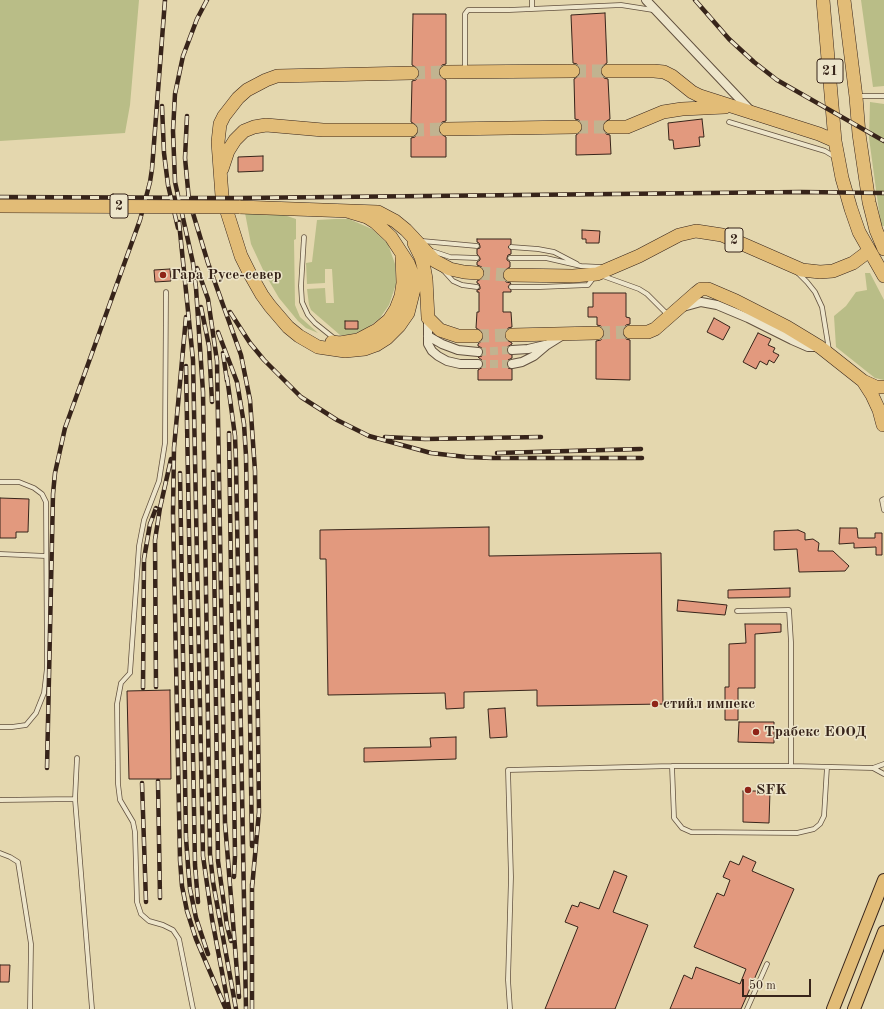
<!DOCTYPE html>
<html>
<head>
<meta charset="utf-8">
<style>
  body { margin:0 }
  #map { position:relative; width:884px; height:1009px; overflow:hidden; background:#e4d7ae; font-family:"Old Standard TT",serif }
  canvas { display:block }
  .scale { position:absolute; left:742px; top:979px; width:69px; height:18px; box-sizing:border-box; border:2px solid #37241a; border-top:0; padding-left:5px; font-size:12px; line-height:14px; white-space:nowrap; color:#37241a; -webkit-text-stroke:3px #ede5ca; paint-order:stroke }
</style>
</head>
<body>
<div id="map">
<canvas width="884" height="1009"></canvas>
<div class="scale">50 m</div>
</div>
<script>
const g = document.querySelector('canvas').getContext('2d');
g.lineJoin = 'round';
function fill(path, color) {
  g.fillStyle = color;
  g.fill(path, 'evenodd');
}
function toPath(rows) {
  const path = new Path2D();
  for (const r of rows) {
    path.moveTo(r[0], r[1]);
    for (let i = 2; i < r.length; i += 2) path.lineTo(r[i], r[i + 1]);
  }
  return path;
}
function stroke(path, color, width, dash) {
  g.strokeStyle = color;
  g.lineWidth = width;
  g.lineCap = dash ? 'butt' : 'round';
  g.setLineDash(dash || []);
  g.stroke(path);
}
function write(font, color, halo, rows, align = 'center') {
  g.font = font + ' "Old Standard TT",serif';
  g.lineWidth = 3;
  g.setLineDash([]);
  g.textBaseline = 'middle';
  g.strokeStyle = halo;
  g.fillStyle = color;
  for (const [text, x, y, turn = 0] of rows) {
    g.save();
    g.translate(x, y);
    g.rotate((+turn || 0) * Math.PI / 180);
    g.textAlign = isNaN(turn) ? turn : align;
    if (halo) g.strokeText(text, 0, 0);
    g.fillText(text, 0, 0);
    g.restore();
  }
}
fill(toPath([
  [0,0,139,0,130,105,125,133,0,141],
  [861,0,884,0,884,86,873,87],
  [870,102,884,104,884,226,881,226,869,138],
  [275,212,296,219,296,239,294,240,295,305,300,317,318,333,306,328,298,321,279,298,265,274,251,244,245,213],
  [335,219,349,219,372,229,388,244,395,264,396,284,389,305,380,318,366,329,350,335,340,335,311,310,309,305,307,289,325,288,326,303,334,303,332,269,325,269,325,283,307,284,306,263,312,262,317,220],
  [865,273,870,273,884,300,884,380,875,378,836,347,834,316,846,306,856,292,867,290]
]), '#b9bd87');
const building = toPath([
  [605,13,607,63,601,67,600,71,604,78,608,79,610,119,603,123,602,127,606,134,610,135,611,154,576,155,576,135,582,131,583,126,579,120,575,119,574,79,580,75,581,71,577,64,573,63,571,15,605,13],
  [413,14,446,14,446,64,442,65,438,72,439,76,446,80,446,121,442,122,438,129,439,133,446,137,446,157,411,157,411,138,415,137,419,130,418,126,411,122,412,81,416,80,420,73,419,69,412,65,413,14],
  [702,119,704,137,699,137,700,146,674,149,673,140,669,140,668,123,702,119],
  [263,156,263,171,238,172,238,157,263,156],
  [582,230,600,231,599,243,586,243,586,239,582,239,582,230],
  [477,239,511,239,511,244,508,247,511,250,511,254,508,255,507,258,507,260,510,262,510,267,503,271,502,275,506,282,511,283,508,287,511,290,511,292,503,292,503,312,511,312,512,327,508,328,504,335,505,339,512,343,512,344,507,347,507,350,508,353,512,355,512,358,508,360,507,365,508,368,512,369,512,380,478,380,478,370,483,367,483,361,478,357,482,356,483,352,482,348,478,346,478,344,483,340,484,336,483,332,476,328,477,312,479,312,479,292,477,292,477,290,480,289,480,287,479,284,477,283,477,281,483,278,485,273,482,267,477,265,477,262,480,260,480,258,477,254,477,249,480,248,480,246,479,243,477,242,477,239],
  [170,269,171,281,155,282,154,270,170,269],
  [593,293,626,293,626,317,630,318,630,324,626,325,623,328,622,332,626,339,630,340,630,380,596,379,596,341,601,340,604,336,605,332,601,326,597,325,597,317,588,317,588,307,593,307,593,293],
  [714,318,730,327,723,340,707,332,714,318],
  [345,321,358,321,358,329,345,329,345,321],
  [758,333,771,339,768,345,775,348,773,352,779,355,774,363,769,360,767,365,760,361,756,369,743,362,758,333],
  [0,498,29,499,28,532,16,532,16,538,0,538,0,498],
  [489,527,489,556,661,553,663,704,537,706,537,690,464,692,464,708,446,709,445,693,328,695,326,559,320,559,320,530,489,527],
  [840,528,857,528,858,538,875,538,875,533,882,533,882,555,876,555,876,547,854,548,854,543,839,544,840,528],
  [798,530,805,533,805,540,813,539,819,543,818,551,833,551,849,566,845,571,799,572,797,549,774,550,774,531,798,530],
  [790,588,790,597,728,598,728,590,790,588],
  [678,600,727,605,725,615,677,611,678,600],
  [745,624,781,624,781,632,755,634,755,688,738,688,738,720,725,720,725,687,729,687,729,644,746,643,745,624],
  [170,690,171,779,129,779,127,691,170,690],
  [505,708,507,737,490,738,488,709,505,708],
  [739,722,774,722,774,743,738,742,739,722],
  [456,737,456,759,364,762,364,748,431,747,430,738,456,737],
  [743,791,770,791,769,823,743,822,743,791],
  [743,856,756,862,752,871,794,889,741,1009,670,1009,684,975,692,979,696,967,740,984,746,969,694,947,717,893,724,896,730,880,723,877,730,861,739,865,743,856],
  [614,871,627,876,613,912,648,925,615,1009,545,1009,578,927,565,922,572,905,578,907,580,902,599,909,614,871],
  [0,965,10,965,9,982,0,982,0,965]
]);
fill(building, '#e2997e');
stroke(building, '#37241a', 1);
stroke(toPath([
  [478,352,512,350],
  [478,364,512,364]
]), '#c1b390', 8, [8, 4]);
stroke(toPath([
  [573,71,608,71],
  [412,73,446,72],
  [575,127,610,127],
  [411,130,446,129],
  [477,273,510,275],
  [597,333,630,332],
  [476,336,512,335]
]), '#c1b390', 13, [13, 6]);
const service = toPath([
  [532,9,532,0],
  [465,71,465,14,468,10,509,10,621,5,653,10],
  [858,96,884,96],
  [729,122,825,151,835,157],
  [304,237,301,286,302,302,308,315,315,323,335,339],
  [422,241,477,246],
  [511,247,538,249,554,252,577,264],
  [432,251,450,257,477,258],
  [510,258,546,258,581,266,600,267],
  [443,270,453,281,462,285,477,287],
  [798,273,807,282,815,292,822,307,829,350],
  [603,276,639,289,647,294,668,315],
  [511,287,540,287,588,285,594,277],
  [166,292,165,443,159,481,144,520,139,546,130,673,121,683,117,704,118,784,120,800,133,822,135,832,137,902,141,914,149,921,163,925,173,930,179,939,193,1009],
  [0,482,19,482,34,488,42,494,46,502,47,668,44,693,36,713,26,725,12,727,0,727],
  [884,499,882,500,884,510],
  [0,554,46,556],
  [737,611,789,610,791,642,791,766],
  [77,758,75,799,92,1009],
  [672,766,674,818,682,828,691,832,797,833,814,829,820,824,824,816,827,767],
  [873,768,884,774],
  [0,800,75,799],
  [0,853,10,857,18,862,31,944,30,1009],
  [510,1009,508,980,511,877,508,770,672,766,791,766,873,768,884,764],
  [747,1009,767,964]
]);
const minor = toPath([
  [646,0,750,110],
  [683,307,701,302,717,305,748,318,792,340,808,347,815,347],
  [428,318,428,344,432,351,438,356,447,361,460,364,478,364],
  [428,336,442,344,458,350,478,352],
  [512,350,528,349,545,345],
  [512,364,522,362,534,356,547,345,563,335]
]);
const primary = toPath([
  [833,1009,884,880],
  [854,1009,884,932]
]);
const trunk = toPath([
  [823,0,835,141,842,178,851,209,859,232,884,276],
  [844,0,856,97,859,134,869,202,876,230,884,249],
  [608,71,654,71,664,72,672,76,692,92,700,96,819,134,835,141],
  [446,72,573,71],
  [610,127,627,127,663,112,682,109,725,107],
  [446,129,575,127],
  [222,169,228,151,235,140,244,131,254,127,266,125,323,130,411,130],
  [239,207,378,212,395,221,406,230,435,261,450,269,464,272,477,273],
  [347,211,367,217,375,222,391,237,408,263,414,278,414,289,408,313,399,326,387,338,376,345,365,349,345,351,318,347,299,336,288,327,270,306,262,295,250,274,241,256,222,196,218,142,220,124,224,116,238,98,247,90,266,80,277,76,412,73],
  [414,243,421,257,424,268,426,279,428,318,440,330,458,336,476,336],
  [510,275,573,276,597,274,639,256,679,235,696,231,722,235,802,270,820,272,833,271,853,263,869,251],
  [630,332,648,332,655,329,696,293,701,289,708,289,736,301,787,327,820,347,863,381,876,387,884,387],
  [512,335,597,333],
  [332,342,340,343,358,340,377,330,389,320,396,309,401,296,403,283,402,258],
  [863,381,872,395,879,410,883,425]
]);
stroke(service, '#62513f', 5.5);
stroke(minor, '#62513f', 10);
stroke(primary, '#37241a', 14);
stroke(trunk, '#37241a', 14);
stroke(service, '#ede5ca', 4);
stroke(minor, '#ede5ca', 8);
stroke(primary, '#e2bc77', 12);
stroke(trunk, '#e2bc77', 13);
const rail = toPath([
  [207,0,197,19,183,56,175,94,173,131,175,182,193,263,196,288,203,392,210,854,213,882,236,1009],
  [695,0,729,39,754,62,777,80,884,141],
  [162,106,164,153,168,185,178,228],
  [187,116,185,158,189,200,208,263,241,355,250,400,255,471,259,812,252,888],
  [0,197,239,198,801,192,884,193],
  [179,222,193,360,203,856,212,919,229,1009],
  [197,268,208,299,217,361,225,823,239,997],
  [201,307,209,346,212,402],
  [230,312,250,343,264,360,301,397,337,420,369,436,431,453,466,457,493,458,642,458],
  [186,317,174,448,173,513,180,860,182,886,187,911,196,939,225,1007],
  [218,332,237,382,244,424,246,456,252,846],
  [223,353,227,381],
  [186,366,195,865,198,902],
  [227,377,235,436,236,462,246,1009],
  [229,433,235,856,234,877],
  [385,437,425,439,541,437],
  [497,453,641,449],
  [213,472,218,861,227,926,231,941],
  [180,473,186,838,188,866,190,889,196,918,208,954],
  [156,687,155,540,160,508,171,459],
  [143,688,144,559,150,524,156,508],
  [47,768,53,494,55,473,65,428,140,220,150,182,152,169,165,0],
  [158,781,160,898],
  [142,783,146,902],
  [252,1009,252,884]
]);
stroke(rail, '#37241a', 4.5);
stroke(rail, '#ede5ca', 3, [9]);
const trunkBridge = toPath([
  [0,206,239,207]
]);
stroke(trunkBridge, '#37241a', 14, []);
stroke(trunkBridge, '#e2bc77', 13);
for (const [x, y, r, color] of [
  [163,275,4,"#8f2418"],
  [655,704,4,"#8f2418"],
  [756,732,4,"#8f2418"],
  [748,790,4,"#8f2418"]
]) {
  const dot = new Path2D();
  dot.arc(x, y, r, 0, 2 * Math.PI);
  g.fillStyle = color;
  g.fill(dot);
  stroke(dot, '#ede5ca', 1.5);
}
for (const [x, y, w] of [
  [830,71,26],
  [119,206,18],
  [734,240,18]
]) {
  const box = new Path2D();
  box.roundRect(x - w / 2, y - 12, w, 24, 3);
  g.fillStyle = '#ede5ca';
  g.fill(box);
  stroke(box, '#37241a', 1);
}
write('bold 14px', '#37241a', null, [
  ["21",830,71],
  ["2",119,206],
  ["2",734,240]
]);
write('bold 15px', '#37241a', '#ede5ca', [
  ["Гара Русе-север",171,275],
  ["стийл импекс",663,704],
  ["Трабекс ЕООД",764,732],
  ["SFK",756,790]
], 'left');
</script>
</body>
</html>
